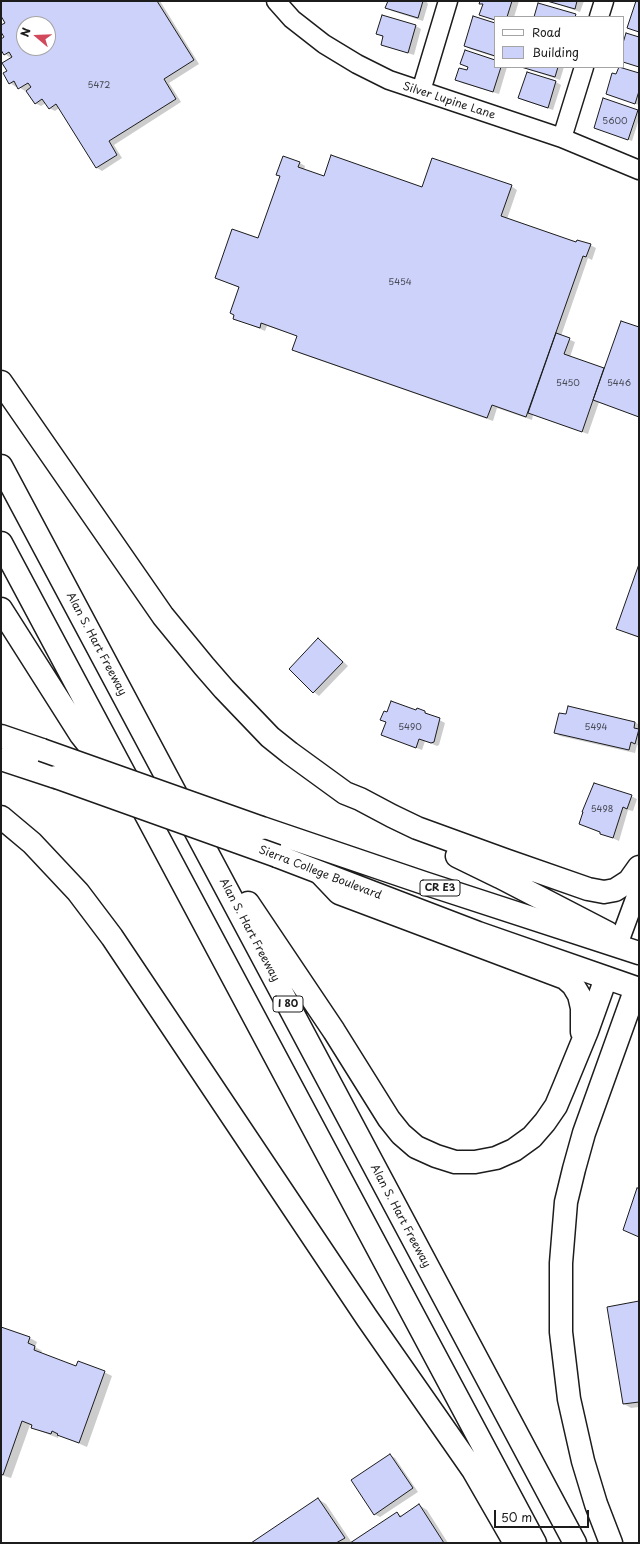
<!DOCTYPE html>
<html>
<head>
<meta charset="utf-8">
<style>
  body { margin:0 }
  #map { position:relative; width:640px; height:1544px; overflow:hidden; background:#fff; font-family:"Playpen Sans",sans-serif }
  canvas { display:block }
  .frame { position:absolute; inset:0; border:2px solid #1c1c1c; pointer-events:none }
  .legend { position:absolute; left:494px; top:16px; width:130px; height:52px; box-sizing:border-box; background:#fff; border:1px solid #a4a4a4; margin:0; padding:5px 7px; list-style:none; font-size:12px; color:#1c1c1c }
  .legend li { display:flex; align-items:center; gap:8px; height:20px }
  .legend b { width:20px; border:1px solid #a4a4a4 }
  .north { position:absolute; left:16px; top:16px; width:40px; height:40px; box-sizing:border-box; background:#fff; border:1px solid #a4a4a4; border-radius:50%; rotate:289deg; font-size:11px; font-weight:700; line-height:16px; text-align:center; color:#1c1c1c }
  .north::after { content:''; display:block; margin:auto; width:14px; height:18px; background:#d1495b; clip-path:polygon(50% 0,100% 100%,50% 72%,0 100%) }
  .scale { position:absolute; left:494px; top:1510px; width:95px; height:18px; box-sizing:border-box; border:2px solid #1c1c1c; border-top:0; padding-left:5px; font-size:12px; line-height:14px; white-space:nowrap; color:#1c1c1c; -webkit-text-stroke:3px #fff; paint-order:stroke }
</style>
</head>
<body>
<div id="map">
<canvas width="640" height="1544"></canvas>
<div class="frame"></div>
<ul class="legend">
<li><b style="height:5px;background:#fff"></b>Road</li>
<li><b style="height:11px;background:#cdd2fa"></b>Building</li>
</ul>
<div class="north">N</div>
<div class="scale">50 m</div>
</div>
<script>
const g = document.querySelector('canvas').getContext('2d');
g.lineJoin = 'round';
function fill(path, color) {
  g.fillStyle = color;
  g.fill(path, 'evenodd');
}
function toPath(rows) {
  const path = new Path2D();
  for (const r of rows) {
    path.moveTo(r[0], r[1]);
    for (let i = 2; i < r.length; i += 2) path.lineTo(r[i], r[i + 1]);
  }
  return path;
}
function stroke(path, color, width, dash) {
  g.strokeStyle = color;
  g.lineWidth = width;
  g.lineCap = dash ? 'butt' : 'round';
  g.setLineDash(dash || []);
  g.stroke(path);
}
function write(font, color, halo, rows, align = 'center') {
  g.font = font + ' "Playpen Sans",sans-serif';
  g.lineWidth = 3;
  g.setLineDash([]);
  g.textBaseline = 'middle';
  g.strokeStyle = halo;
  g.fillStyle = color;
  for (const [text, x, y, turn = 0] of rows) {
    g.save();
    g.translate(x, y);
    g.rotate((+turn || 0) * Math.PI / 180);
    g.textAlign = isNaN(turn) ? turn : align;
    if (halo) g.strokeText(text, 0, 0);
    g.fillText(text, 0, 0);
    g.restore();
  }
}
fill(toPath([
  [1,1,160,1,199,64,169,83,181,102,114,145,122,158,102,171,97,168,59,108,55,111,49,108,46,103,41,106,35,103,27,90,25,91,17,86,16,87,10,83,8,71,12,59,5,54,1,48,1,40,6,37,1,30,1,26,6,23,1,14],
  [24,24,48,24,48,48,24,48],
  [389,1,426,1,428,4,423,21,392,11,387,8],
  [481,1,519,1,514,17,495,17,495,20,480,14,484,5,481,3],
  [549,1,584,1,580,12],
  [495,24,495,57,470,49,465,46],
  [416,26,421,29,414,55,388,47,382,44,383,37,377,34],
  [495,61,495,67,507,67,499,94,462,83,456,79,467,72,469,68,462,64],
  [521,67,564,67,560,80],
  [639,74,639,105,607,94,617,75],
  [556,82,561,85,553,110,525,101,519,98],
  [638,111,639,112,639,119,632,141,595,128],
  [300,163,305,166,304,170,324,177,423,188,511,186,517,190,507,219,577,243,590,245,596,248,592,260,588,258,561,336,575,342,570,357,605,369,639,328,639,417,599,402,588,434,533,415,532,420,497,408,493,421,299,353,293,349,298,336,267,326,265,331,234,318,240,288,216,278,259,239],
  [639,567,639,638,617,629],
  [319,640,324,643,348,666,319,696,314,692],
  [569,707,635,722,639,725,639,746,637,745,635,753,560,736,555,733,567,715],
  [425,712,445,723,439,745,437,746,425,741,422,750,382,735,387,723,381,720,388,713],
  [631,796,637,799,633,811,628,810,619,841,580,824],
  [639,1302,639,1407,631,1408,624,1404],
  [1,1328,30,1338,37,1342,35,1347,42,1351,41,1354,77,1367,104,1372,112,1376,87,1447,59,1435,58,1438,40,1431,30,1425,11,1478,1,1475],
  [390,1455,395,1458,418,1492,380,1517,374,1514],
  [318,1499,326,1504,352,1543,397,1513,402,1516,419,1505,427,1510,448,1543,252,1543]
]), '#0003');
const building = toPath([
  [1,1,157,1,194,60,164,79,176,99,109,141,117,155,96,168,56,104,49,109,42,99,35,104,26,91,31,87,28,83,18,89,14,81,9,84,3,73,7,71,2,63,12,57,9,52,4,55,1,50,1,39,4,37,1,32,1,25,5,23,1,16,1,1],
  [24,24,48,24,48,48,24,48,24,24],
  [388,1,423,1,418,18,385,8,388,1],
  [480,1,512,1,507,17,495,17,495,20,479,15,483,4,479,4,480,1],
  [547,1,577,1,575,9,547,1],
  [636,1,639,1,639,32,627,28,636,1],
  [538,3,576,14,575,17,534,17,538,3],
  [382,15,416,25,408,53,381,45,383,36,376,34,382,15],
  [473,16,495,23,495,56,464,46,473,16],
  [626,33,639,37,639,67,623,62,623,43,626,33],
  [465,50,495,60,495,67,501,67,493,92,455,80,459,68,467,70,468,67,460,64,465,50],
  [521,67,558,67,555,77,521,67],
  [619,67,639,73,639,91,635,104,606,94,612,73,616,74,619,67],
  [527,72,556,81,548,108,518,98,527,72],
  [603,98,638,110,628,140,594,128,603,98],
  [331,155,422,187,432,158,512,185,501,216,576,242,577,240,591,244,586,257,583,256,526,417,492,405,487,418,292,350,297,336,261,323,260,328,233,319,234,315,230,313,239,287,215,278,232,229,258,238,280,176,276,175,283,156,300,162,298,167,324,176,331,155],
  [621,321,639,327,639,417,593,400,621,321],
  [556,333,570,338,564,354,604,368,582,432,528,413,556,333],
  [639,564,639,637,616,629,639,564],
  [318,638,343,662,313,693,289,669,318,638],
  [391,701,416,710,417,708,425,711,425,713,440,718,434,742,431,743,419,739,416,748,381,735,386,722,380,720,384,711,387,712,391,701],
  [568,706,635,722,634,728,639,729,635,744,631,742,629,750,554,733,559,713,566,714,568,706],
  [594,783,632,795,627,809,623,807,613,838,600,834,600,832,579,824,583,812,582,812,594,783],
  [637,1188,639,1188,639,1237,623,1230,637,1188],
  [639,1301,639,1402,623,1404,607,1307,639,1301],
  [1,1327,30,1337,28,1343,35,1346,34,1350,76,1366,78,1361,105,1371,79,1443,57,1435,58,1434,52,1431,51,1434,31,1428,32,1425,22,1421,3,1475,1,1474,1,1327],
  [390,1454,413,1488,374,1515,351,1480,390,1454],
  [318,1498,345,1538,336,1543,251,1543,318,1498],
  [419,1504,444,1543,350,1543,397,1512,400,1517,419,1504]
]);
fill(building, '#cdd2fa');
stroke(building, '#1c1c1c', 1);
const minor = toPath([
  [276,1,292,19,324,44,357,64,389,80,562,138,639,170],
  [599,17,604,1],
  [421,91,448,1],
  [562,138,584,67],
  [618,945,639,888]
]);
const major = toPath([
  [1,736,42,750],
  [1,759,56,777],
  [262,828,424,883,639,953],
  [277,856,478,933,639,989]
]);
const highway = toPath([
  [1,382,163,616,204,666,224,689,270,737,290,753,345,793,360,799,392,816,417,828,505,860,588,889,604,892,615,890,629,881,639,867],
  [1,466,575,1543],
  [1,543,535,1543],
  [1,609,81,735,114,777],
  [1,817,32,843,78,892,112,937,367,1318,473,1470,515,1543],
  [457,856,500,877,608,933,618,945],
  [320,873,339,893,565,978,573,985,579,995,582,1008,582,1032],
  [248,903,334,1031,389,1119,401,1134,416,1147,436,1156,455,1162,475,1162,496,1158,514,1150,532,1137,545,1122,556,1106,564,1087,587,1031,606,978],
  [611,1543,596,1504,583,1461,569,1399,561,1332,561,1263,566,1202,574,1169,584,1133,636,988]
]);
stroke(minor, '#1c1c1c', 21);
stroke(major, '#1c1c1c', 25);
stroke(highway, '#1c1c1c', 25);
stroke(minor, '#fff', 18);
stroke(major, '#fff', 22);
stroke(highway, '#fff', 22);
const majorBridge = toPath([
  [42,750,262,828],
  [56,777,277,856]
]);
stroke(majorBridge, '#1c1c1c', 25, []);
stroke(majorBridge, '#fff', 22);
write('9px', '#484a54', null, [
  ["5472",99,86],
  ["5600",615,122],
  ["5454",400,283],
  ["5450",568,384],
  ["5446",619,384],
  ["5490",410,728],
  ["5494",596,728],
  ["5498",602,810]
]);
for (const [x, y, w] of [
  [440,888,40],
  [288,1004,30]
]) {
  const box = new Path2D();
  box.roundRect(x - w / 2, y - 8, w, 16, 3);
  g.fillStyle = '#fff';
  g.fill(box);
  stroke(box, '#1c1c1c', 1);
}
write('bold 10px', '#1c1c1c', null, [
  ["CR E3",440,888],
  ["I 80",288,1004]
]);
write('11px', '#1c1c1c', '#fff', [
  ["Silver Lupine Lane",449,101,18],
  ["Alan S. Hart Freeway",96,644,62],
  ["Sierra College Boulevard",320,873,21],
  ["Alan S. Hart Freeway",249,930,62],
  ["Alan S. Hart Freeway",400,1216,62]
]);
</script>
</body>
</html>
